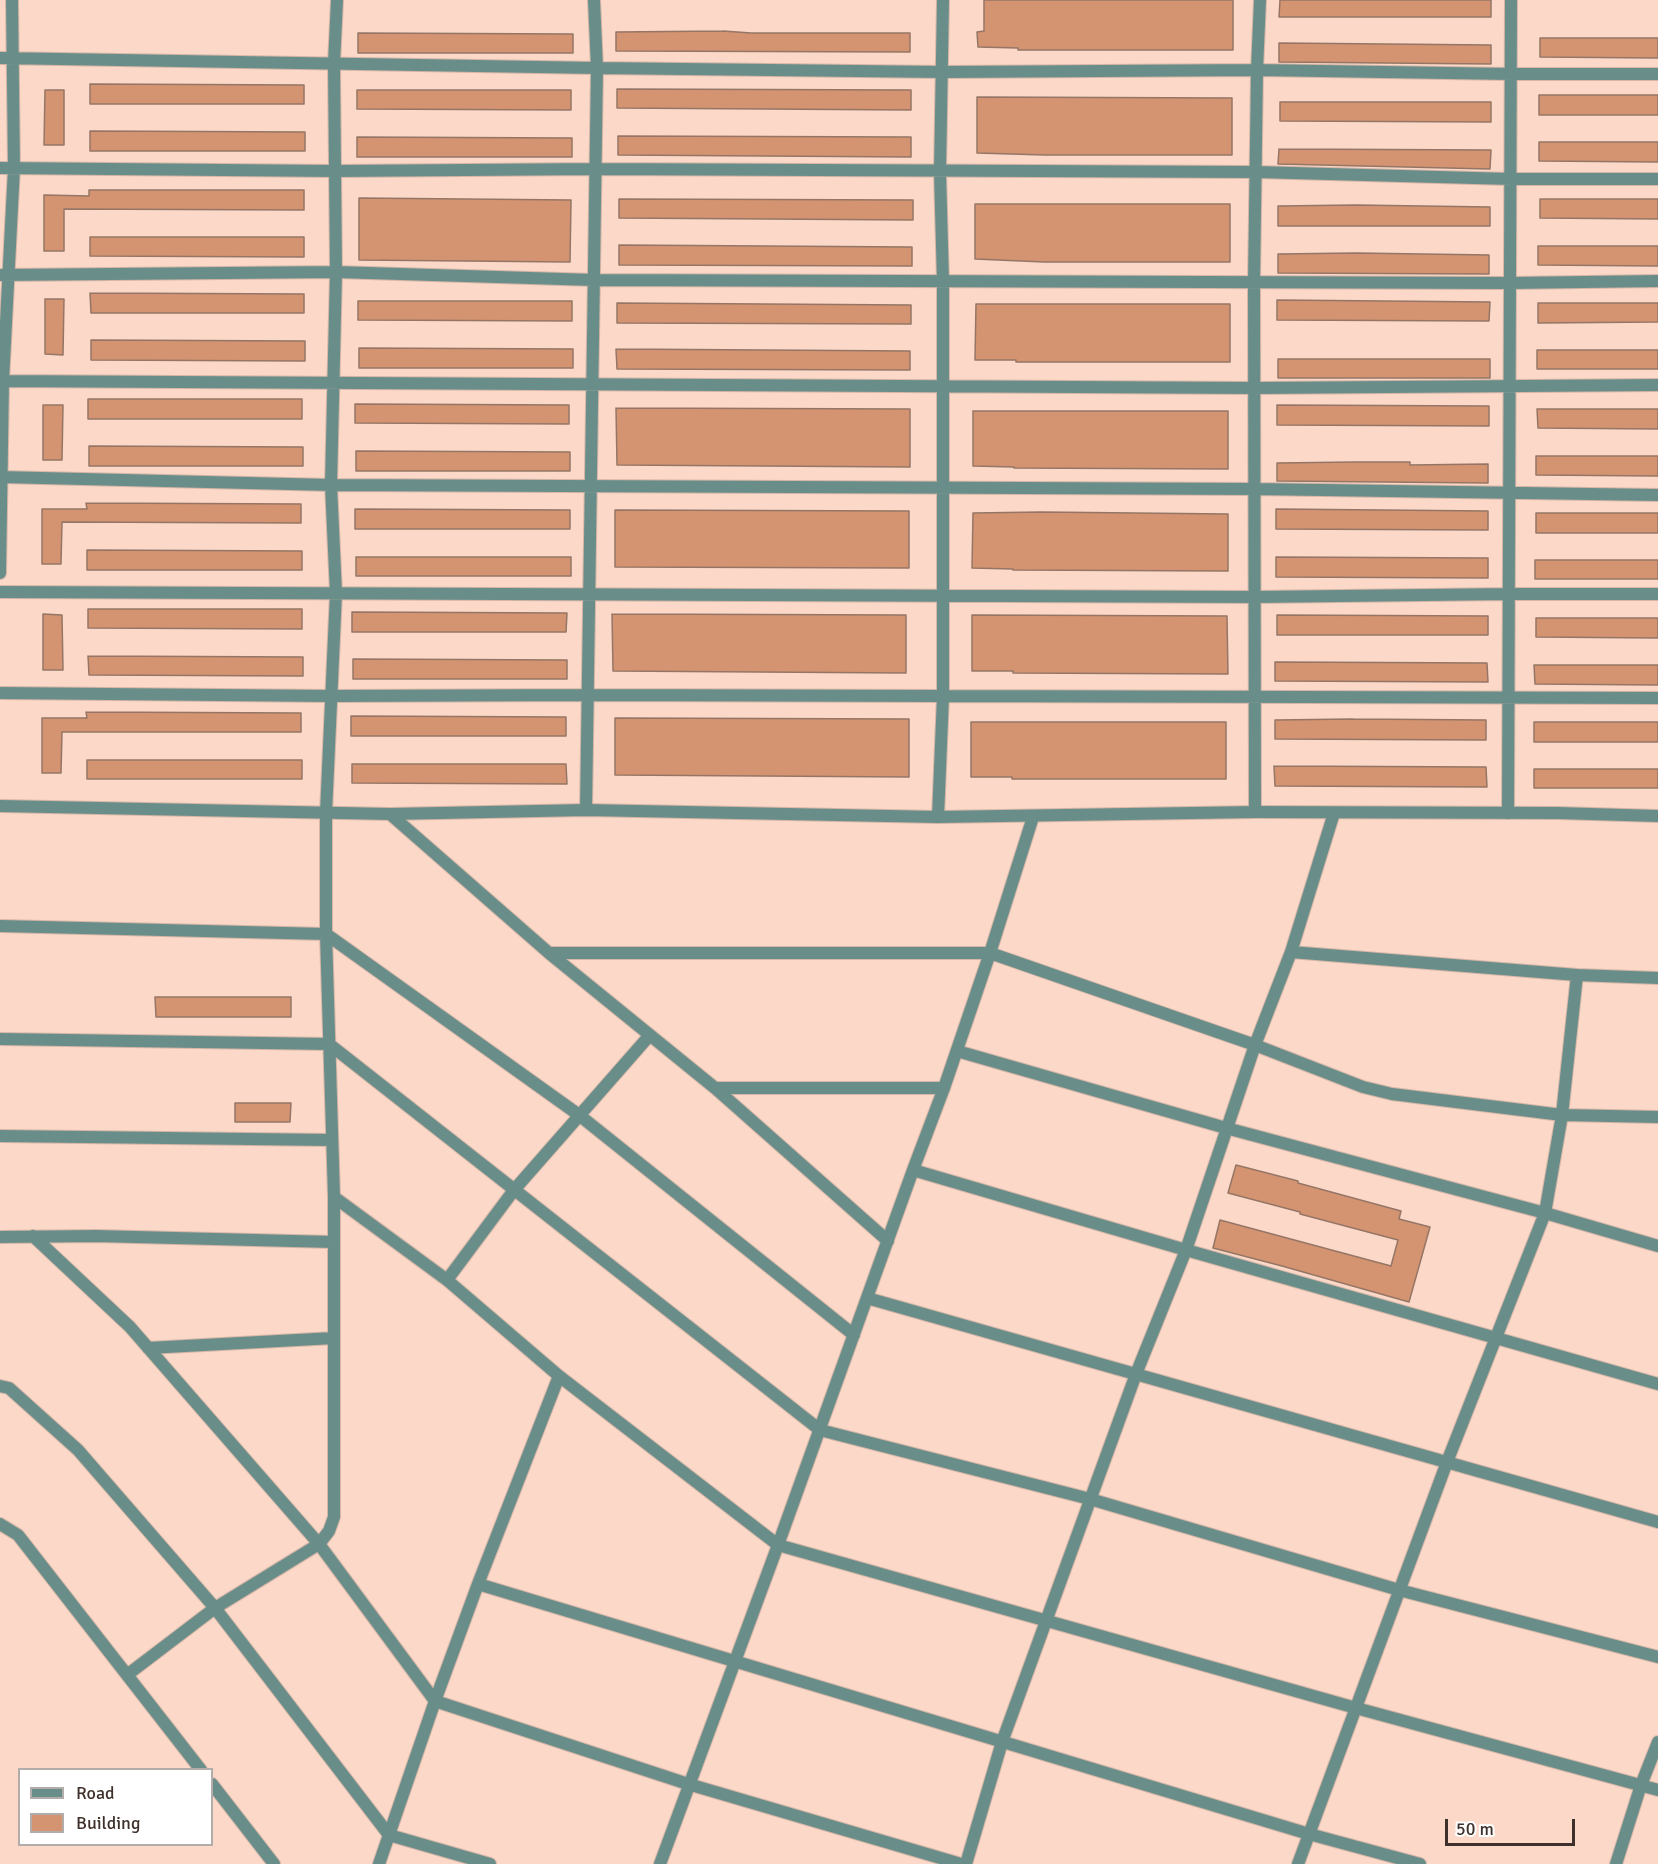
<!DOCTYPE html>
<html>
<head>
<meta charset="utf-8">
<style>
  body { margin:0 }
  #map { position:relative; width:1658px; height:1864px; overflow:hidden; background:#fbd8c7; font-family:Signika,sans-serif }
  canvas { display:block }
  .legend { position:absolute; left:18px; top:1768px; width:195px; height:78px; box-sizing:border-box; background:#fff; border:2px solid #b2acaa; margin:0; padding:8px 10px; list-style:none; font-size:18px; color:#3e302a }
  .legend li { display:flex; align-items:center; gap:12px; height:30px }
  .legend b { width:30px; border:2px solid #b2acaa }
  .scale { position:absolute; left:1445px; top:1819px; width:130px; height:27px; box-sizing:border-box; border:3px solid #3e302a; border-top:0; padding-left:8px; font-size:18px; line-height:21px; white-space:nowrap; color:#3e302a; -webkit-text-stroke:4px #fff; paint-order:stroke }
</style>
</head>
<body>
<div id="map">
<canvas width="1658" height="1864"></canvas>
<ul class="legend">
<li><b style="height:8px;background:#698e8a"></b>Road</li>
<li><b style="height:16px;background:#d59471"></b>Building</li>
</ul>
<div class="scale">50 m</div>
</div>
<script>
const g = document.querySelector('canvas').getContext('2d');
g.lineJoin = 'round';
function fill(path, color) {
  g.fillStyle = color;
  g.fill(path, 'evenodd');
}
function toPath(rows) {
  const path = new Path2D();
  for (const r of rows) {
    path.moveTo(r[0], r[1]);
    for (let i = 2; i < r.length; i += 2) path.lineTo(r[i], r[i + 1]);
  }
  return path;
}
function stroke(path, color, width, dash) {
  g.strokeStyle = color;
  g.lineWidth = width;
  g.lineCap = dash ? 'butt' : 'round';
  g.setLineDash(dash || []);
  g.stroke(path);
}
const building = toPath([
  [984,0,1233,0,1233,50,1018,50,1018,48,978,47,977,32,984,31,984,0],
  [1280,0,1491,0,1491,17,1279,17,1280,0],
  [723,31,751,33,910,33,910,52,616,51,616,32,723,31],
  [358,33,573,34,573,53,358,53,358,33],
  [1540,38,1658,38,1658,58,1540,57,1540,38],
  [1279,43,1491,45,1491,64,1279,62,1279,43],
  [90,84,304,85,304,104,90,104,90,84],
  [617,89,911,90,911,110,617,108,617,89],
  [45,90,64,90,64,145,44,145,45,90],
  [357,90,571,90,571,110,357,109,357,90],
  [1539,95,1658,95,1658,115,1539,115,1539,95],
  [977,97,1232,98,1232,155,1045,155,977,153,977,97],
  [1280,102,1491,102,1491,122,1280,121,1280,102],
  [90,131,305,132,305,151,90,151,90,131],
  [618,136,911,137,911,157,618,155,618,136],
  [357,137,572,138,572,157,357,157,357,137],
  [1539,142,1658,142,1658,162,1539,161,1539,142],
  [1279,149,1491,150,1490,169,1278,164,1279,149],
  [89,190,304,190,304,210,64,209,64,251,44,251,44,195,89,196,89,190],
  [359,198,571,200,570,262,359,260,359,198],
  [619,199,913,200,913,220,619,218,619,199],
  [1540,199,1658,199,1658,219,1540,218,1540,199],
  [975,204,1230,204,1230,262,1044,262,975,259,975,204],
  [1356,205,1490,207,1490,226,1278,226,1278,206,1356,205],
  [90,237,304,237,304,257,90,256,90,237],
  [619,245,912,247,912,266,619,265,619,245],
  [1538,246,1658,246,1658,266,1538,265,1538,246],
  [1356,253,1489,255,1489,274,1278,273,1278,254,1356,253],
  [90,293,304,294,304,313,91,313,90,293],
  [45,299,64,299,63,355,45,354,45,299],
  [1277,300,1490,302,1489,321,1277,320,1277,300],
  [358,301,572,301,572,321,358,320,358,301],
  [617,303,911,305,911,324,617,323,617,303],
  [1538,303,1658,303,1658,322,1538,323,1538,303],
  [976,304,1230,304,1230,362,1016,362,1016,360,975,360,976,304],
  [91,340,305,341,305,361,91,360,91,340],
  [359,348,573,349,573,368,359,368,359,348],
  [616,349,910,351,910,370,617,369,616,349],
  [1537,350,1658,350,1658,369,1537,369,1537,350],
  [1278,359,1490,359,1490,378,1278,378,1278,359],
  [88,399,302,399,302,419,88,419,88,399],
  [355,404,569,405,569,424,355,423,355,404],
  [43,405,63,405,62,460,43,460,43,405],
  [1277,405,1489,406,1489,426,1277,425,1277,405],
  [616,408,910,409,910,467,617,465,616,408],
  [1537,409,1658,409,1658,429,1538,428,1537,409],
  [973,411,1228,411,1228,469,1014,468,1014,467,973,466,973,411],
  [89,446,303,447,303,466,89,466,89,446],
  [356,451,570,452,570,471,356,471,356,451],
  [1536,456,1658,456,1658,476,1536,475,1536,456],
  [1355,462,1410,462,1410,465,1488,464,1488,483,1277,481,1277,463,1355,462],
  [86,503,301,504,301,523,62,522,61,564,42,564,42,509,87,509,86,503],
  [355,509,570,510,570,529,355,529,355,509],
  [1276,509,1488,511,1488,530,1276,529,1276,509],
  [615,510,909,511,909,568,615,567,615,510],
  [1041,512,1228,514,1228,571,1013,570,1013,569,972,568,973,513,1041,512],
  [1536,513,1658,513,1658,533,1536,533,1536,513],
  [87,550,302,551,302,570,87,570,87,550],
  [356,557,571,557,571,576,356,576,356,557],
  [1276,557,1488,558,1488,578,1276,577,1276,557],
  [1535,560,1658,560,1658,579,1535,579,1535,560],
  [88,609,302,609,302,629,88,628,88,609],
  [352,612,567,613,566,632,352,632,352,612],
  [43,614,62,615,63,670,43,670,43,614],
  [612,614,906,615,906,673,613,671,612,614],
  [972,615,1227,616,1228,674,1013,673,1013,671,972,671,972,615],
  [1277,615,1488,616,1488,635,1277,635,1277,615],
  [1536,618,1658,618,1658,638,1536,637,1536,618],
  [88,656,303,657,303,676,89,675,88,656],
  [353,659,567,660,567,679,353,679,353,659],
  [1275,662,1487,663,1488,682,1275,681,1275,662],
  [1534,665,1658,665,1658,685,1535,684,1534,665],
  [86,712,301,713,301,732,62,732,61,773,42,773,42,718,87,718,86,712],
  [351,716,566,717,566,736,351,736,351,716],
  [615,718,909,719,909,777,615,775,615,718],
  [1353,719,1486,720,1486,740,1275,739,1275,720,1353,719],
  [971,722,1226,722,1226,779,1012,779,1012,777,971,777,971,722],
  [1534,722,1658,722,1658,742,1534,742,1534,722],
  [87,760,302,760,302,779,87,779,87,760],
  [352,764,566,764,567,784,352,783,352,764],
  [1274,766,1486,767,1487,787,1275,786,1274,766],
  [1534,769,1658,769,1658,788,1534,788,1534,769],
  [155,997,291,997,291,1017,156,1017,155,997],
  [235,1103,291,1103,290,1122,235,1122,235,1103],
  [1236,1165,1298,1181,1298,1183,1401,1211,1399,1219,1430,1227,1409,1302,1282,1266,1213,1248,1220,1220,1391,1266,1398,1240,1300,1214,1300,1212,1228,1193,1236,1165]
]);
fill(building, '#d59471');
stroke(building, '#957666', 1.5);
const minor = toPath([
  [0,58,597,68,943,72,1257,70,1511,74,1658,74],
  [0,168,335,171,595,169,1256,172,1511,179,1658,179],
  [0,275,336,272,594,280,1510,283,1658,281],
  [0,381,1254,388,1658,385],
  [0,477,331,485,1255,489,1658,495],
  [0,573,3,381,14,168,12,0],
  [0,592,1255,597,1509,594,1658,594],
  [0,693,330,696,588,695,1658,698],
  [586,810,597,68,594,0],
  [1255,812,1254,283,1257,70,1260,0],
  [1508,813,1511,0],
  [390,814,549,953,715,1088,888,1241],
  [938,817,943,696,943,282,940,172,943,0],
  [0,926,326,934,579,1115,854,1335],
  [1291,952,1577,975,1658,978],
  [549,953,990,953,1255,1045,1363,1087,1392,1094,1562,1115,1658,1117],
  [0,1039,329,1044,820,1430,1090,1499,1399,1590,1658,1657],
  [957,1051,1226,1128,1545,1213,1658,1246],
  [715,1088,944,1088],
  [0,1136,332,1140],
  [913,1170,1186,1250,1658,1384],
  [334,1197,447,1280,559,1376,778,1545,1356,1708,1658,1790],
  [33,1236,130,1327,319,1544,435,1701,688,1784,961,1864],
  [0,1237,96,1236,333,1242],
  [447,1280,514,1190,650,1035],
  [867,1298,1658,1522],
  [148,1348,334,1338],
  [0,1386,9,1388,78,1450,215,1608,389,1835,490,1864],
  [0,1524,18,1535,201,1770],
  [478,1584,1309,1834,1420,1864],
  [127,1675,215,1608,319,1544,329,1531,334,1517,334,1197,326,934,326,813,336,593,331,485,336,272,334,64,337,0],
  [212,1784,274,1864],
  [379,1864,435,1701,478,1584,559,1376],
  [660,1864,778,1545,913,1170,944,1088,990,953,1033,817],
  [966,1864,1002,1742,1136,1374,1186,1250,1255,1045,1291,952,1334,813],
  [1298,1864,1447,1462,1545,1213,1562,1115,1577,975],
  [1616,1864,1641,1785,1658,1742]
]);
const tertiary = toPath([
  [0,806,390,814,586,810,938,817,1255,812,1558,813,1658,816]
]);
stroke(minor, '#d5b6a8', 14);
stroke(tertiary, '#d5b6a8', 14);
stroke(minor, '#698e8a', 12);
stroke(tertiary, '#698e8a', 12);
</script>
</body>
</html>
